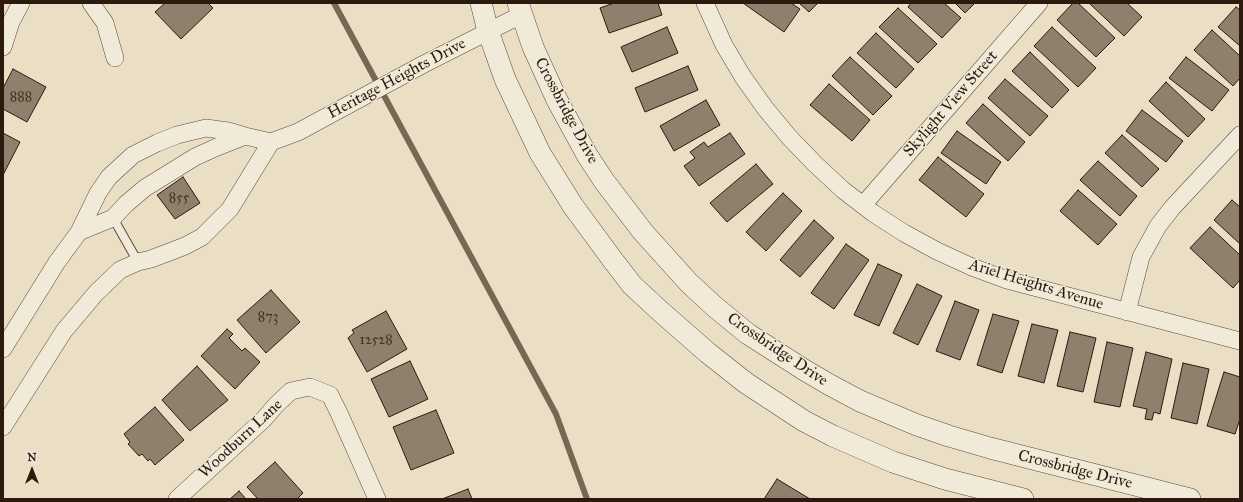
<!DOCTYPE html>
<html>
<head>
<meta charset="utf-8">
<style>
  body { margin:0 }
  #map { position:relative; width:1243px; height:502px; overflow:hidden; background:#eadfc5; font-family:"IM FELL Great Primer",serif }
  canvas { display:block }
  .frame { position:absolute; inset:0; border:4px solid #2b1a0d; pointer-events:none }
  .north { position:absolute; left:12px; top:450px; width:40px; height:40px; -webkit-text-stroke:3px #f1ead9; paint-order:stroke; rotate:0deg; font-size:11px; font-weight:700; line-height:16px; text-align:center; color:#2b1a0d }
  .north::after { content:''; display:block; margin:auto; width:14px; height:18px; background:#2b1a0d; clip-path:polygon(50% 0,100% 100%,50% 72%,0 100%) }
</style>
</head>
<body>
<div id="map">
<canvas width="1243" height="502"></canvas>
<div class="frame"></div>
<div class="north">N</div>
</div>
<script>
const g = document.querySelector('canvas').getContext('2d');
g.lineJoin = 'round';
function toPath(rows) {
  const path = new Path2D();
  for (const r of rows) {
    path.moveTo(r[0], r[1]);
    for (let i = 2; i < r.length; i += 2) path.lineTo(r[i], r[i + 1]);
  }
  return path;
}
function stroke(path, color, width, dash) {
  g.strokeStyle = color;
  g.lineWidth = width;
  g.lineCap = dash ? 'butt' : 'round';
  g.setLineDash(dash || []);
  g.stroke(path);
}
function fill(path, color) {
  g.fillStyle = color;
  g.fill(path, 'evenodd');
}
function write(font, color, halo, rows, align = 'center') {
  g.font = font + ' "IM FELL Great Primer",serif';
  g.lineWidth = 3;
  g.setLineDash([]);
  g.textBaseline = 'middle';
  g.strokeStyle = halo;
  g.fillStyle = color;
  for (const [text, x, y, turn = 0] of rows) {
    g.save();
    g.translate(x, y);
    g.rotate((+turn || 0) * Math.PI / 180);
    g.textAlign = isNaN(turn) ? turn : align;
    if (halo) g.strokeText(text, 0, 0);
    g.fillText(text, 0, 0);
    g.restore();
  }
}
stroke(toPath([
  [334,3,556,414,587,499]
]), '#776856', 6);
const building = toPath([
  [165,3,208,3,213,8,181,39,155,12,165,3],
  [614,3,658,3,662,15,609,33,600,8,614,3],
  [743,3,791,3,800,9,784,32,743,3],
  [799,3,818,3,809,12,799,3],
  [911,3,944,3,961,18,942,38,908,7,911,3],
  [955,3,975,3,965,13,955,3],
  [1073,3,1078,3,1115,38,1096,57,1057,20,1073,3],
  [1089,3,1127,3,1142,17,1124,36,1089,3],
  [1236,7,1240,10,1240,46,1218,27,1236,7],
  [898,8,937,44,918,63,879,27,898,8],
  [667,27,678,53,632,72,621,47,667,27],
  [1052,27,1096,68,1078,87,1034,46,1052,27],
  [1212,30,1240,56,1240,78,1233,86,1194,50,1212,30],
  [876,33,914,69,896,88,857,53,876,33],
  [1030,52,1069,90,1052,108,1012,71,1030,52],
  [850,57,892,96,873,115,832,76,850,57],
  [1186,57,1229,90,1212,111,1169,78,1186,57],
  [688,66,698,90,645,112,635,88,688,66],
  [13,69,46,87,27,122,3,109,3,88,13,69],
  [1005,79,1048,116,1030,136,988,98,1005,79],
  [1166,82,1205,119,1188,137,1149,101,1166,82],
  [829,84,870,120,852,141,810,105,829,84],
  [706,100,720,125,674,151,660,126,706,100],
  [983,104,1025,142,1008,161,966,123,983,104],
  [1142,110,1183,141,1166,162,1126,131,1142,110],
  [957,131,1001,162,986,184,941,153,957,131],
  [3,133,20,142,3,175,3,133],
  [730,133,745,154,699,186,684,166,695,158,690,152,704,142,708,147,730,133],
  [1122,135,1159,169,1142,187,1105,153,1122,135],
  [938,157,984,194,966,217,919,180,938,157],
  [1098,161,1137,196,1120,216,1080,180,1098,161],
  [756,164,773,184,727,222,710,203,756,164],
  [183,177,200,203,175,219,157,195,183,177],
  [1078,190,1117,224,1098,245,1060,211,1078,190],
  [783,193,802,211,766,251,746,232,783,193],
  [1232,200,1240,207,1240,244,1214,220,1232,200],
  [814,220,834,238,800,277,780,260,814,220],
  [1210,227,1240,255,1240,280,1233,288,1190,248,1210,227],
  [846,244,869,260,834,309,811,293,846,244],
  [878,264,902,275,879,326,854,315,878,264],
  [917,284,942,296,918,345,893,333,917,284],
  [271,290,300,322,266,353,237,320,271,290],
  [955,301,979,310,960,360,936,351,955,301],
  [386,311,407,349,367,372,348,338,354,333,352,330,386,311],
  [993,314,1019,321,1002,373,977,365,993,314],
  [1032,324,1058,330,1044,383,1018,376,1032,324],
  [227,329,233,334,229,338,242,351,245,348,260,362,235,389,201,356,227,329],
  [1070,332,1096,338,1083,392,1057,386,1070,332],
  [1107,342,1133,348,1120,407,1094,402,1107,342],
  [1146,352,1172,359,1160,414,1154,412,1152,420,1145,419,1147,409,1133,406,1146,352],
  [410,361,428,399,389,417,371,379,410,361],
  [1183,363,1209,369,1197,424,1171,418,1183,363],
  [197,366,228,400,190,431,162,400,197,366],
  [1224,372,1240,377,1240,419,1235,434,1207,426,1224,372],
  [155,407,184,440,155,465,150,459,148,461,142,454,139,456,128,444,130,442,124,434,155,407],
  [436,410,454,453,411,470,393,427,436,410],
  [275,462,303,493,297,499,258,499,247,487,275,462],
  [777,479,810,499,764,499,777,479],
  [468,489,472,499,442,499,468,489],
  [239,491,246,499,230,499,239,491]
]);
fill(building, '#8e806d');
stroke(building, '#2b1a0d', 1);
const service = toPath([
  [113,218,138,262]
]);
const minor = toPath([
  [91,3,105,23,115,58],
  [705,3,724,45,743,77,765,108,789,137,815,164,843,190,873,213,904,233,937,251,972,267,1007,280,1240,341],
  [3,47,11,22,21,3],
  [863,205,1039,3],
  [79,232,113,218,126,204,145,188,195,157,217,147,245,136,271,142,298,132,424,64,521,15],
  [1127,312,1141,257,1158,226,1172,208,1240,135],
  [3,349,57,262,79,232,98,193,109,177,133,155,157,143,177,135,206,128,228,131,245,136],
  [3,427,64,331,96,293,120,270,138,262,151,259,185,246,202,237,230,209,271,142],
  [177,499,264,419,276,405,291,391,310,387,330,395,339,413,377,499]
]);
const tertiary = toPath([
  [481,3,488,31,505,79,540,153,573,206,612,259,632,285,660,311,708,353,746,383,804,421,833,436,893,462,945,479,1023,499],
  [518,3,533,47,557,100,587,155,604,181,643,232,689,283,715,307,748,334,806,371,830,385,860,401,917,425,949,436,990,448,1190,499]
]);
stroke(service, '#5b4b3b', 10);
stroke(minor, '#5b4b3b', 18);
stroke(tertiary, '#5b4b3b', 22);
stroke(service, '#f1ead9', 8);
stroke(minor, '#f1ead9', 17);
stroke(tertiary, '#f1ead9', 21);
write('14px', '#443425', null, [
  ["888",21,98],
  ["855",179,199],
  ["873",268,318],
  ["12528",376,341]
]);
write('16px', '#2b1a0d', '#f1ead9', [
  ["Heritage Heights Drive",397,79,-28],
  ["Skylight View Street",951,104,-49],
  ["Crossbridge Drive",566,111,62],
  ["Ariel Heights Avenue",1036,285,17],
  ["Crossbridge Drive",777,350,34],
  ["Woodburn Lane",241,439,-43],
  ["Crossbridge Drive",1075,470,14]
]);
</script>
</body>
</html>
